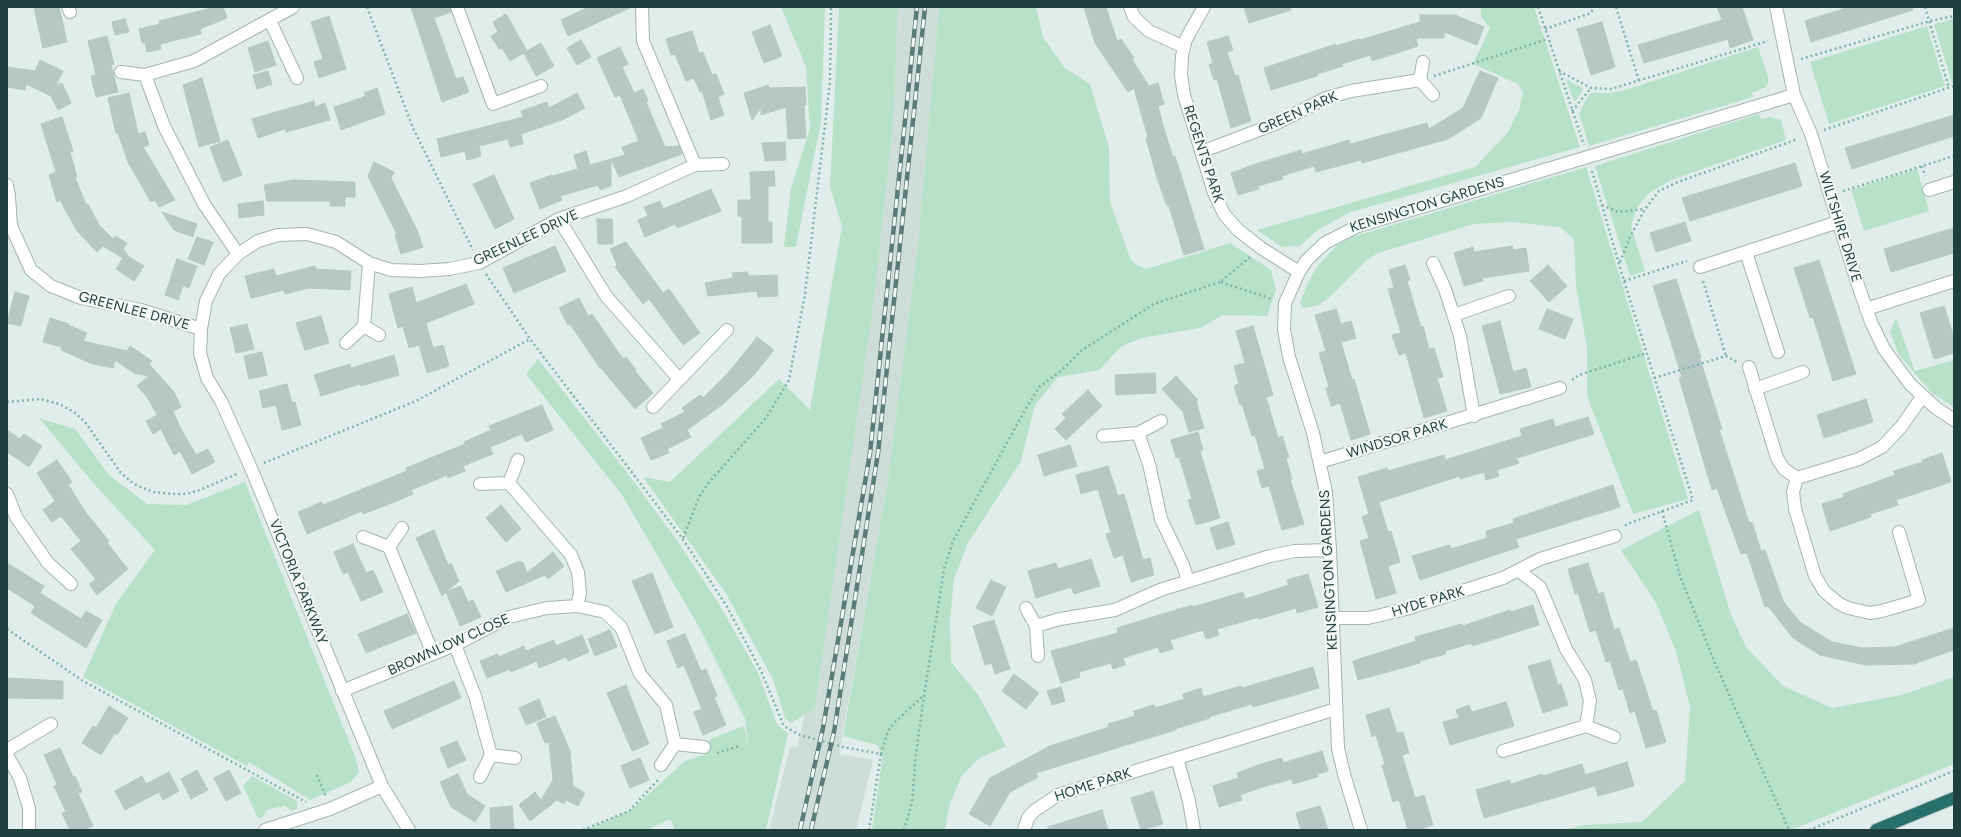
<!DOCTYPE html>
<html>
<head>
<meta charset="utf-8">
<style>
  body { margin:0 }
  #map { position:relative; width:1961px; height:837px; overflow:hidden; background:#e1edea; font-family:Figtree,sans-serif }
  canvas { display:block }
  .frame { position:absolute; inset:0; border:8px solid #1f403c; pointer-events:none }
</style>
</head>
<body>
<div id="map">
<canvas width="1961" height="837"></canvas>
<div class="frame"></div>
</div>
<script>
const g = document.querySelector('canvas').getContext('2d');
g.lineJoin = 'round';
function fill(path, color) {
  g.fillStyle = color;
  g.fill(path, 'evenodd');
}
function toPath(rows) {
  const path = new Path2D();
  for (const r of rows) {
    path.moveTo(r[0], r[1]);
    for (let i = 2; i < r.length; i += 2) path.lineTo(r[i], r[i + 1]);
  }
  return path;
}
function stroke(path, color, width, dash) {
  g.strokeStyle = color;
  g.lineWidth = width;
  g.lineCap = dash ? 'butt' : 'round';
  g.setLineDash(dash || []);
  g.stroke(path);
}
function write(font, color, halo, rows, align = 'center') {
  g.font = font + ' Figtree,sans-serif';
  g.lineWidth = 4;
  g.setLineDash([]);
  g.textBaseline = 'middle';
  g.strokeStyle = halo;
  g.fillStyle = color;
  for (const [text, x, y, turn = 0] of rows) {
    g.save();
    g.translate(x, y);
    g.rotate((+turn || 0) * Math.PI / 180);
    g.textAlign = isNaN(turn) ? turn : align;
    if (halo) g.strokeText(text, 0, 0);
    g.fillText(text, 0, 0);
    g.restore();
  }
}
fill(toPath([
  [898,7,939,7,918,243,888,479,839,754,873,760,856,830,769,830,790,747,797,747,805,714,815,708,874,301,893,125]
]), '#cfddd9');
fill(toPath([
  [781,7,825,7,821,122,796,247,784,247,791,188,810,129,806,67],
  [839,7,898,7,893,125,874,301,815,708,791,723,785,718,773,679,725,592,643,477,670,482,779,379,810,410,842,226,830,187],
  [939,7,1036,7,1043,37,1065,68,1090,84,1109,148,1110,202,1131,260,1137,265,1146,269,1230,243,1271,270,1276,290,1267,316,1223,315,1200,328,1142,338,1122,346,1099,370,1058,377,1035,405,1021,461,968,543,954,579,950,620,951,662,979,696,1006,746,978,759,961,777,949,807,945,830,872,830,883,755,877,745,843,736,888,479,918,243],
  [1481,7,1534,7,1580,147,1351,212,1319,229,1300,246,1282,247,1257,230,1475,167,1508,132,1519,110,1523,93,1518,84,1473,64,1490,28,1481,17],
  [1954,19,1954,83,1952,83,1934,24],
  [1927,26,1945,86,1829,124,1810,62],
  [1758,47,1769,80,1766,87,1752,93,1753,97,1589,146,1579,113,1587,98,1591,93,1610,93,1625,90],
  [1568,80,1582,88,1583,90,1576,101,1574,101,1566,81],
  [1759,114,1761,119,1770,117,1781,120,1786,140,1671,180,1648,194,1636,209,1631,227,1645,271,1630,276,1595,166],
  [1586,167,1688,499,1633,514,1587,396,1587,348,1576,286,1574,239,1560,227,1511,222,1474,224,1378,253,1368,259,1331,296,1317,306,1303,308,1300,303,1308,283,1317,267,1336,246,1349,238],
  [1917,169,1929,211,1864,231,1851,190],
  [1896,318,1915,371,1954,360,1954,407,1932,393,1899,355,1890,332],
  [538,359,628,474,676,539,719,604,757,671,777,724,788,734,766,830,675,830,670,819,647,830,586,830,631,810,685,761,709,753,710,739,744,726,749,750,745,719,699,627,622,495,526,374],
  [39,418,75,429,109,475,147,504,186,505,245,482,356,759,359,772,351,782,310,800,249,762,247,766,83,677,117,602,155,550,95,485],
  [1699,510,1730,612,1746,647,1783,686,1832,708,1901,695,1954,677,1954,764,1791,830,1563,830,1584,825,1642,822,1685,781,1690,707,1676,651,1656,603,1621,550],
  [252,776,297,801,297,809,292,811,285,806,268,809,262,818,258,818,243,786]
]), '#b8e1c9');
const building = toPath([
  [34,7,59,7,67,42,43,48,34,7],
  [207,7,223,7,227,18,200,29,201,34,160,44,161,49,147,52,145,42,142,43,139,29,160,24,159,21,208,9,207,7],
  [411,7,450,7,451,12,434,18,456,79,463,77,469,92,442,102,411,7],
  [589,7,632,7,568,36,561,20,589,7],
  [1084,7,1106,7,1117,41,1121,39,1134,58,1132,59,1149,86,1158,83,1164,104,1158,106,1164,129,1173,157,1175,156,1204,249,1184,255,1169,206,1167,206,1157,178,1146,138,1148,137,1134,88,1128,92,1095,43,1084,7],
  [1244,7,1290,7,1291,10,1249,23,1244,7],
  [1717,7,1742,7,1753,40,1730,48,1728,39,1644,63,1638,45,1722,20,1717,7],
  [1849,7,1912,7,1913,10,1811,42,1805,21,1849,7],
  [506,14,527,51,541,43,554,66,536,76,524,53,510,61,502,48,499,49,491,36,498,32,493,22,506,14],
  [1420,15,1455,15,1484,27,1477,45,1444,32,1444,38,1416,38,1418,46,1372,61,1370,55,1342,64,1343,66,1317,74,1317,76,1271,90,1264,68,1336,44,1336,46,1359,39,1360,40,1420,22,1420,15],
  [329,16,346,69,319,78,314,62,323,59,311,22,329,16],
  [125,19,129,32,115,35,112,22,125,19],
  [1602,22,1615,67,1591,75,1577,29,1602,22],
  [770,25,782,56,764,63,752,32,770,25],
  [692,31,699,53,703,52,712,75,716,74,724,94,718,97,724,115,711,120,702,91,700,92,694,78,686,81,675,54,671,55,666,39,692,31],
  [107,36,114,64,111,65,118,92,96,97,91,76,96,75,88,41,107,36],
  [1228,36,1233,50,1227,52,1235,76,1238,75,1251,121,1231,128,1217,79,1214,80,1209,65,1213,63,1207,42,1228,36],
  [581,40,591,57,577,65,567,48,581,40],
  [268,41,276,65,255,72,248,48,268,41],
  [620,47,628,64,622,67,634,93,643,89,648,101,646,102,665,147,679,146,682,154,619,177,611,159,625,155,622,147,639,141,620,95,615,97,597,58,620,47],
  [40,60,63,71,56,85,62,83,71,103,58,110,51,96,26,84,25,90,7,87,7,67,35,71,40,60],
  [268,71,272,84,257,89,253,75,268,71],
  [1480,71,1498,78,1481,118,1448,139,1362,163,1361,160,1316,172,1314,166,1282,176,1283,179,1258,186,1259,189,1238,195,1231,173,1256,164,1301,150,1302,154,1349,140,1350,144,1427,123,1429,129,1463,108,1480,71],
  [202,78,220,141,199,147,183,85,202,78],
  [768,85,769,88,805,87,806,105,804,105,806,138,788,139,786,107,761,115,761,108,752,120,744,93,768,85],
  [377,88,385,114,341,130,334,107,366,96,364,93,377,88],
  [129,93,138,134,145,132,149,145,143,147,175,200,159,207,155,200,151,202,128,162,118,133,116,133,108,98,129,93],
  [577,93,585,108,562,120,521,134,523,144,510,147,508,139,479,146,481,156,467,160,465,151,441,157,437,139,523,117,521,111,547,102,549,108,577,93],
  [314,101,315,107,325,103,330,120,286,132,285,129,258,138,252,119,314,101],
  [1954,115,1954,136,1852,169,1845,148,1954,115],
  [62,117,73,151,70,152,77,177,75,177,86,205,88,204,99,225,113,239,115,236,127,243,123,249,129,257,144,266,134,281,116,269,123,258,103,246,97,252,77,231,60,200,57,202,49,175,56,172,41,124,62,117],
  [228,140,242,175,223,182,210,147,228,140],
  [785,142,786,160,765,161,762,143,785,142],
  [586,151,590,165,611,159,611,186,600,190,598,185,560,196,562,200,540,209,530,183,552,175,552,176,578,169,574,155,586,151],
  [374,162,394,172,391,178,417,230,423,247,401,254,395,235,397,234,368,176,374,162],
  [1795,163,1802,186,1690,221,1682,198,1795,163],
  [774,171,775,186,768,186,768,222,772,222,772,243,742,243,742,216,738,216,738,200,751,200,750,172,774,171],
  [494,175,514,219,495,229,473,184,494,175],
  [293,180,355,182,355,197,345,197,345,206,330,206,330,201,267,201,264,185,293,180],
  [711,189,721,211,677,228,675,224,645,237,638,220,648,216,644,207,660,201,663,209,711,189],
  [263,201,264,215,239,218,238,204,263,201],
  [162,212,197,224,193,237,174,230,162,212],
  [597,219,612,219,613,244,598,244,597,219],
  [1685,222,1691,241,1656,252,1650,233,1685,222],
  [1954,228,1954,253,1891,272,1884,249,1954,228],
  [197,237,213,242,204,265,188,259,197,237],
  [626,242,663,293,669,289,700,333,683,345,649,299,643,304,615,267,617,265,610,249,626,242],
  [555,246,566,271,514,293,503,268,555,246],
  [1512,246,1513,250,1526,248,1529,271,1482,278,1483,281,1464,286,1454,253,1473,247,1474,252,1512,246],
  [177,259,197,266,189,288,183,286,178,300,165,295,177,259],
  [1819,260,1856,374,1833,381,1813,317,1810,318,1794,268,1819,260],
  [1405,265,1410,280,1407,281,1421,327,1423,326,1429,349,1434,348,1443,377,1437,378,1447,411,1424,418,1406,353,1399,355,1392,335,1401,333,1388,289,1394,288,1389,270,1405,265],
  [1548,265,1567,286,1549,302,1530,281,1548,265],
  [315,266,316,269,351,271,350,290,308,288,285,294,284,290,251,298,245,276,274,269,276,276,315,266],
  [747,272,749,276,777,275,778,296,758,297,757,291,708,296,705,283,733,278,732,273,747,272],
  [1676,279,1701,358,1700,359,1722,429,1719,429,1749,523,1752,522,1761,551,1765,550,1783,601,1800,622,1832,642,1862,648,1895,647,1954,628,1954,650,1914,664,1866,665,1820,655,1793,638,1768,606,1765,607,1747,553,1741,554,1717,488,1712,490,1679,378,1682,377,1653,286,1676,279],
  [466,284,474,304,426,323,433,348,443,345,449,366,427,373,419,345,409,348,403,326,398,328,389,294,412,287,416,303,466,284],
  [15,292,29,296,21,326,7,323,15,292],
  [579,298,588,316,592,314,623,359,626,357,636,370,635,371,653,393,635,409,601,368,600,368,570,324,568,325,559,308,579,298],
  [1944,306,1954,338,1954,353,1934,359,1920,313,1944,306],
  [1336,309,1341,324,1351,321,1356,338,1341,342,1352,380,1354,379,1370,434,1351,440,1340,403,1331,406,1326,388,1329,387,1319,353,1326,351,1315,315,1336,309],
  [1547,309,1573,319,1565,339,1539,329,1547,309],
  [321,316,329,343,305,350,296,323,321,316],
  [50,318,69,324,68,325,87,333,83,341,127,351,130,346,152,361,149,364,174,392,181,407,173,411,181,429,196,455,208,449,215,462,192,474,180,451,174,455,161,429,153,434,146,421,157,415,147,397,137,386,149,376,134,373,115,360,113,368,90,363,61,350,62,347,43,342,50,318],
  [1500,321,1513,372,1526,368,1531,387,1500,394,1482,326,1500,321],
  [247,324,254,349,236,353,230,328,247,324],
  [1253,326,1273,395,1266,397,1278,438,1282,436,1289,457,1286,458,1292,479,1290,479,1304,524,1282,530,1269,486,1262,488,1257,471,1265,469,1255,435,1252,436,1242,404,1240,405,1234,386,1239,384,1234,366,1245,363,1236,331,1253,326],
  [757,337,774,350,753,376,723,404,687,430,691,437,667,449,669,453,651,460,641,438,663,428,661,424,685,412,682,408,700,395,703,398,729,372,757,337],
  [262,352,267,375,249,379,244,356,262,352],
  [394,355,399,375,361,386,360,384,321,396,314,375,350,364,351,368,394,355],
  [1155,373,1156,393,1116,395,1115,375,1155,373],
  [1176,376,1198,400,1196,401,1204,428,1189,432,1183,412,1162,389,1176,376],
  [287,384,292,403,295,402,301,425,282,430,276,405,263,408,259,391,287,384],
  [1088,390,1102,406,1066,440,1055,429,1066,418,1062,414,1088,390],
  [1866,399,1873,422,1824,438,1817,415,1866,399],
  [542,405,553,430,526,442,522,434,490,447,493,454,463,466,465,471,448,478,447,475,411,490,413,494,392,503,363,514,362,511,307,534,298,512,322,502,323,505,407,471,406,468,465,444,464,442,491,430,489,426,542,405],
  [1588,417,1594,434,1517,458,1519,463,1497,470,1499,476,1486,480,1484,472,1460,479,1460,476,1379,502,1388,532,1391,531,1400,562,1388,566,1396,593,1376,599,1360,541,1369,538,1362,517,1369,514,1358,477,1387,468,1388,471,1444,455,1445,460,1522,436,1520,429,1553,419,1555,427,1588,417],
  [7,430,20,439,24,434,42,446,29,467,7,452,7,430],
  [1198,432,1203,450,1200,451,1220,518,1196,525,1188,500,1192,499,1179,457,1176,458,1171,440,1198,432],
  [1070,445,1077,466,1044,476,1038,455,1070,445],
  [1942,453,1951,482,1896,500,1898,505,1870,514,1871,517,1830,531,1822,504,1844,497,1843,494,1895,475,1894,471,1923,462,1922,460,1942,453],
  [57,460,72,482,68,484,86,513,109,541,107,543,128,569,97,595,89,584,96,579,71,549,81,541,61,516,52,522,43,510,55,501,37,473,57,460],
  [1108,466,1118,496,1124,494,1143,560,1150,558,1154,575,1131,582,1123,555,1114,558,1106,534,1111,533,1098,489,1081,494,1076,475,1108,466],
  [1613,485,1620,507,1516,539,1519,547,1420,580,1412,556,1450,545,1451,549,1487,538,1486,531,1514,523,1513,519,1613,485],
  [501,505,521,529,506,542,486,518,501,505],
  [1228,522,1235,544,1217,550,1210,528,1228,522],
  [434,530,448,565,451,563,459,581,446,592,461,586,468,602,473,600,481,617,460,626,446,592,442,596,416,538,434,530],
  [353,544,366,573,373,570,383,592,361,601,348,572,343,574,334,552,353,544],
  [553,552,564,566,548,579,545,575,506,592,496,571,517,562,523,562,527,573,553,552],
  [1091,559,1100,586,1074,594,1071,587,1036,598,1028,571,1056,563,1058,569,1091,559],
  [7,563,44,586,40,593,81,619,86,611,102,620,86,648,31,613,35,606,7,588,7,563],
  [1588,563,1598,594,1603,592,1614,630,1619,628,1630,662,1636,660,1653,711,1656,710,1666,742,1646,748,1635,711,1630,713,1623,689,1619,690,1610,661,1606,662,1596,630,1590,632,1578,593,1575,594,1568,569,1588,563],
  [652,573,673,627,655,634,632,581,652,573],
  [1308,574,1318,607,1297,613,1296,608,1259,619,1259,617,1217,629,1219,635,1206,639,1203,630,1170,640,1173,649,1160,653,1158,647,1123,658,1125,665,1113,669,1111,663,1079,672,1080,677,1061,683,1051,651,1118,633,1117,628,1192,605,1193,607,1243,592,1245,599,1289,585,1287,580,1308,574],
  [991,580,1006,587,992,616,976,608,991,580],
  [1533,605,1539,625,1472,646,1472,643,1445,651,1446,654,1420,661,1420,663,1358,680,1353,661,1416,641,1415,637,1462,624,1463,626,1510,610,1511,612,1533,605],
  [407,614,416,633,366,653,358,634,407,614],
  [994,620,1010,669,995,674,992,663,985,665,973,626,994,620],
  [610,630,617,647,595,656,588,639,610,630],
  [685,634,701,671,706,669,717,696,714,697,726,725,703,735,694,712,702,709,684,665,678,668,667,641,685,634],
  [582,635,589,652,568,661,566,657,539,668,537,661,511,672,510,669,487,678,480,661,498,654,499,657,524,646,526,651,554,640,556,646,582,635],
  [1550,660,1558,685,1561,684,1568,705,1543,713,1528,666,1550,660],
  [1313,667,1319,688,1253,707,1252,704,1209,717,1210,718,1175,729,1175,730,1036,773,1038,777,1010,792,990,826,969,814,990,778,1050,746,1109,727,1108,724,1135,716,1134,711,1154,705,1155,708,1184,699,1183,694,1201,688,1203,697,1241,686,1242,688,1313,667],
  [1014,674,1039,693,1026,709,1002,691,1014,674],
  [7,678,63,681,63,699,7,698,7,678],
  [454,681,461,698,392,729,384,711,454,681],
  [626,685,649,744,632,751,607,693,626,685],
  [1061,687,1065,701,1052,705,1047,691,1061,687],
  [539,699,546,717,526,725,519,708,539,699],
  [1506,702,1514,726,1450,745,1443,722,1459,718,1456,710,1469,705,1472,712,1506,702],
  [109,706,128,718,117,735,115,733,101,755,82,743,93,726,96,728,109,706],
  [1389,708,1397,733,1403,732,1409,753,1402,755,1415,798,1424,795,1433,825,1418,830,1408,830,1399,800,1393,802,1382,765,1385,765,1376,735,1372,737,1366,715,1389,708],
  [555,716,570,751,573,786,585,793,578,806,566,800,564,804,557,800,530,821,519,805,535,792,541,800,553,780,549,742,545,743,537,723,555,716],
  [457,741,466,760,448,768,440,748,457,741],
  [60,748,73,777,75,776,82,792,78,793,93,826,84,830,70,830,62,813,66,812,54,786,57,784,44,755,60,748],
  [1322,751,1328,771,1317,774,1318,777,1293,784,1292,779,1263,787,1240,795,1242,800,1219,807,1213,786,1238,778,1237,773,1261,764,1282,758,1283,763,1322,751],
  [640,758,649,780,630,788,621,766,640,758],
  [1627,762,1634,786,1598,796,1595,786,1484,818,1476,790,1510,780,1511,784,1542,774,1542,776,1582,764,1585,775,1627,762],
  [197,770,208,790,191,799,181,779,197,770],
  [229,770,241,793,226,801,214,778,229,770],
  [169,772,179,791,163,800,159,792,125,810,115,791,142,776,146,784,169,772],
  [458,774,467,794,485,806,475,822,451,807,440,782,458,774],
  [1153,791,1163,824,1141,830,1131,798,1153,791],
  [512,806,514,829,491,830,490,808,512,806],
  [1320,806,1328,830,1301,830,1296,813,1320,806],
  [1102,810,1108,830,1048,830,1048,827,1102,810]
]);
fill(building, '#b6c8c3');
stroke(building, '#b3c8c2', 1);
const minor = toPath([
  [68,7,70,12],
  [457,7,493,104,541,86],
  [642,7,643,41,695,165],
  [1130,7,1134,17,1149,31,1184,47],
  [1204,7,1186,39,1182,56,1181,75,1184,95,1214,193,1224,214,1238,230,1261,248,1299,272],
  [1776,7,1794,95,1811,134,1858,285,1871,322,1884,349,1910,384,1936,408,1954,420],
  [270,21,297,78],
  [1423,62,1420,80,1433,95],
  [121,72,145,75,194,61,293,7],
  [145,75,164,126,204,204,238,254],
  [1201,152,1275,124,1326,98,1351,91,1420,80],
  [7,185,9,196,11,226,31,270,51,286,81,298,141,310,201,329],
  [1929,190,1954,182],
  [559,219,606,296,679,379],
  [1746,252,1778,352],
  [1433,263,1445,289,1460,336,1474,416],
  [1700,267,1838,222],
  [1866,309,1954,281],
  [1454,315,1509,296],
  [364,326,369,263],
  [346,343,364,326,379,335],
  [1749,367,1777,458,1784,469,1797,478,1859,459,1882,447,1901,427,1922,397],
  [1755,389,1803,372],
  [653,407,727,330],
  [1138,433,1149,464,1161,519,1183,565,1188,581],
  [1103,436,1138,433,1161,421],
  [1320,462,1560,388],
  [1797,478,1793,492,1795,509,1815,576,1824,591,1838,603,1848,608,1870,613,1882,611,1919,600,1899,532],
  [480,484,509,483,518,460],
  [7,494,16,517,48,563,71,584],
  [363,537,389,547,402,528],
  [389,547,433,654],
  [1519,571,1540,587,1566,649,1585,680,1590,701,1586,726],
  [577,606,605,612,621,627,640,674,666,705,675,744],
  [1026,608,1036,626,1038,656],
  [1334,618,1368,618,1406,609,1503,578,1540,559,1615,536],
  [1036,626,1060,619,1115,610,1160,590,1270,556,1295,551,1330,550],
  [455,645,475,696,491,755],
  [342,691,455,645,509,617,547,608,577,606,580,593,578,572,571,555,509,483],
  [7,750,51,724],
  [1503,751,1586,726,1614,737],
  [7,755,20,778,29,808,29,830],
  [1177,758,1189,801,1194,830],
  [661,765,675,744,704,747],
  [480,777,491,755,515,758],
  [265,830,330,809,382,786],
  [409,830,382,786,251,468,221,401,207,378,200,353,201,329,206,301,219,274,238,254,258,241,278,235,307,234,336,242,369,263,391,270,420,271,449,269,479,263,559,219,627,196,695,165,723,164],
  [1024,830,1028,818,1034,811,1058,795,1336,709],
  [1361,830,1344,774,1338,748,1330,550,1326,492,1313,433,1289,357,1284,330,1285,303,1299,272,1307,260,1325,243,1358,226,1794,95]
]);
const highway = toPath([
  [1876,830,1954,798]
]);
stroke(minor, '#a3b6b2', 14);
stroke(highway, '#c0cac8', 14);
stroke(toPath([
  [367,7,413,128,473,250],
  [1538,7,1584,145],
  [1616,7,1639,81],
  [1925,7,1949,88],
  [1545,29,1591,13,1594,7],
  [1801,59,1930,21,1954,16],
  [1559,71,1591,88,1611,89,1768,41],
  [1434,76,1548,39],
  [1572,111,1591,88],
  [1824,130,1954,86],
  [1922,166,1925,176],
  [1592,171,1624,281,1693,500,1627,524,1624,527],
  [1843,191,1954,156],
  [1602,205,1618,212,1645,209],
  [1250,257,1220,282,1272,299],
  [1620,262,1631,235,1645,209,1659,191,1678,182,1798,139],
  [486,274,530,339,682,538,726,605,761,671,783,724,787,728,800,735,843,747,881,754,869,830],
  [1624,281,1687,261],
  [1703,281,1726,356],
  [1654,378,1726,356,1737,362],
  [1572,380,1579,375,1647,353],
  [7,402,40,399,59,404,74,412,85,422,121,473,134,484,153,492,172,494,186,494,200,490,239,473],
  [264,463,416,401,530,339],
  [1662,511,1680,576,1715,663,1789,830],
  [683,538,699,497,711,480,766,418,789,380,805,294,830,82,831,7],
  [7,629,83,681,306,802],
  [717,753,739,746],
  [881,754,888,731,894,723,923,696],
  [317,775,326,797],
  [583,830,629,811,659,779],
  [904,830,912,802,916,753,924,696,944,569,953,541,1024,412,1039,387,1062,370,1082,350,1154,304,1220,282],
  [1809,830,1954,771]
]), '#7eb4ab', 2.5, [2, 3]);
stroke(minor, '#fff', 12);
stroke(highway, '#28706b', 12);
const rail = toPath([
  [800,830,823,728,870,453,917,7],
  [811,830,834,732,878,453,925,7]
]);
stroke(rail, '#5a7c78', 4.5);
stroke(rail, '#f2f9f7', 3, [9]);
write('14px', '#1f403c', '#f2f9f7', [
  ["GREEN PARK",1298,113,-24],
  ["REGENTS PARK",1203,154,72],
  ["KENSINGTON GARDENS",1427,205,-17],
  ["WILTSHIRE DRIVE",1840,227,73],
  ["GREENLEE DRIVE",526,238,-25],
  ["GREENLEE DRIVE",134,311,15],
  ["WINDSOR PARK",1397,439,-17],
  ["KENSINGTON GARDENS",1329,570,-93],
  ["VICTORIA PARKWAY",298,582,68],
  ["HYDE PARK",1428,602,-17],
  ["BROWNLOW CLOSE",449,645,-24],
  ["HOME PARK",1093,785,-18]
]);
</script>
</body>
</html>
